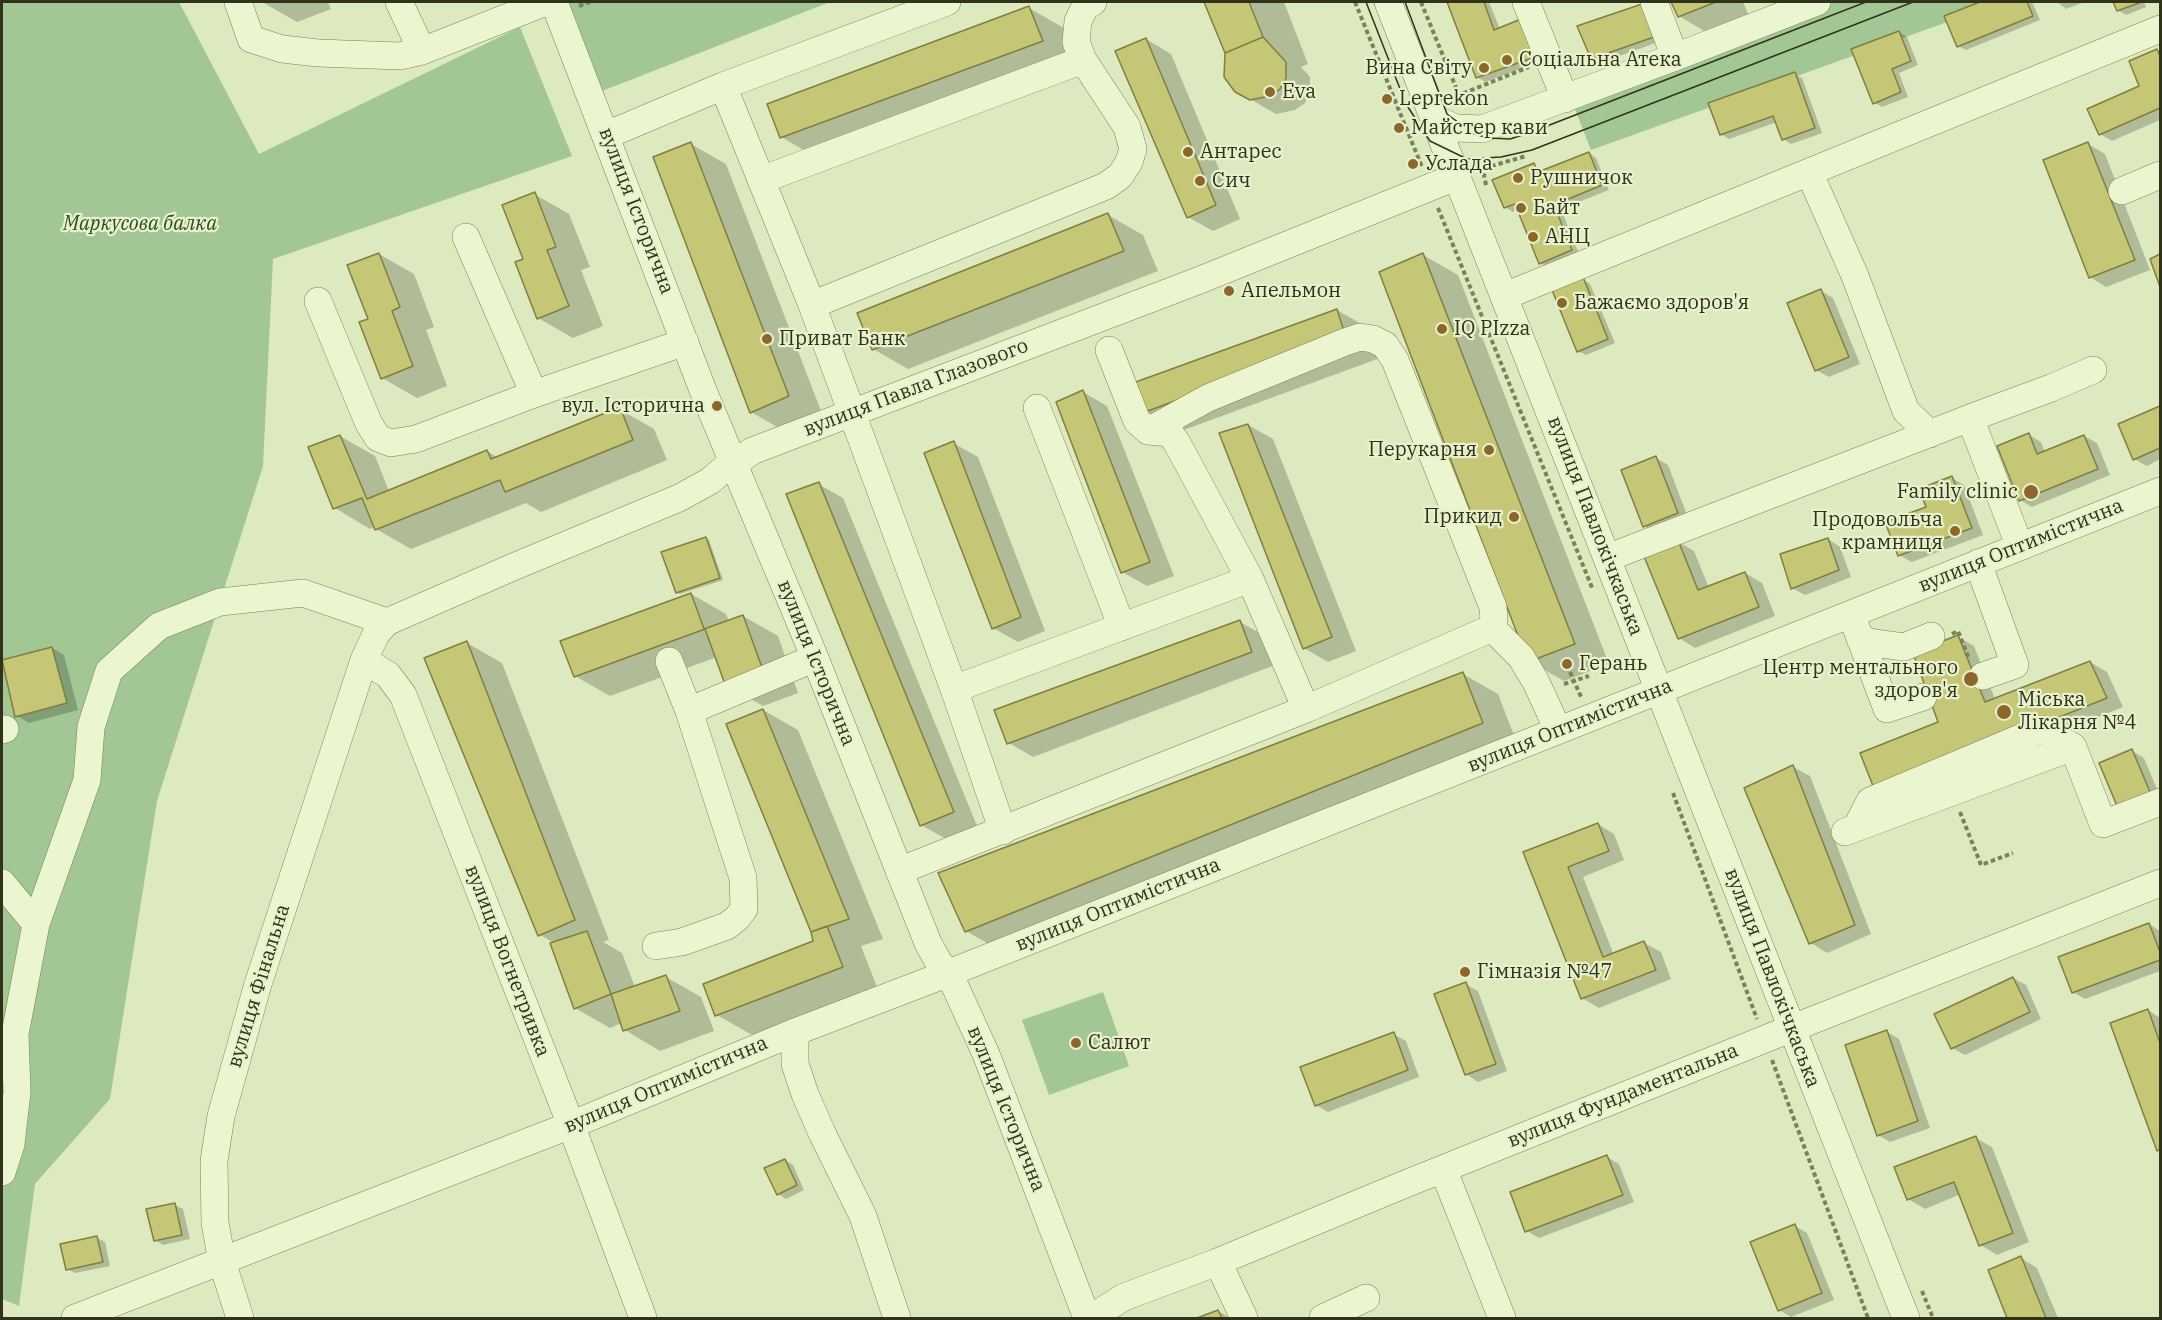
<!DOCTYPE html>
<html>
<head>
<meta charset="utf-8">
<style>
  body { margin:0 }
  #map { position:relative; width:2162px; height:1320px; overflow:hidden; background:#ddeabf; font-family:"IBM Plex Serif",serif }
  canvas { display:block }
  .frame { position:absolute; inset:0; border:3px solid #30321c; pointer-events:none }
</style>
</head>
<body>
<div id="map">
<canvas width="2162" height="1320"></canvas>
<div class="frame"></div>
</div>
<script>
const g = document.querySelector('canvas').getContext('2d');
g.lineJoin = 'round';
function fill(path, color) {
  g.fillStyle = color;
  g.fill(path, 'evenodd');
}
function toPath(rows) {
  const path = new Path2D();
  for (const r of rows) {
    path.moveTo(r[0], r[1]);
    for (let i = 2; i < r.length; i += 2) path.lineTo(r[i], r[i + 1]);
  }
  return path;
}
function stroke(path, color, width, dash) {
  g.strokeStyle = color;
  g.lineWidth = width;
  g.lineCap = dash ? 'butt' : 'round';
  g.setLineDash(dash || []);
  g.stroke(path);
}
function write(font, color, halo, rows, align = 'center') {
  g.font = font + ' "IBM Plex Serif",serif';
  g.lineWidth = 4.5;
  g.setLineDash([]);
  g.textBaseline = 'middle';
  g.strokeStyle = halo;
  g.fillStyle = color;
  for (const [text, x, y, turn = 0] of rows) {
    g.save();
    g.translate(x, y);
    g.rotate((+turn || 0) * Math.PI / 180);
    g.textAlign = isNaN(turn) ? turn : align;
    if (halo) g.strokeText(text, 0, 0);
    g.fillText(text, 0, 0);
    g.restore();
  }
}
fill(toPath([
  [2,2,179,2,259,154,520,27,572,156,273,259,263,466,157,801,110,1099,35,1184,19,1306,2,1299],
  [561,2,830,2,597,93],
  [1796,2,2003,2,1591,150,1567,89],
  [1103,992,1129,1066,1049,1095,1022,1020]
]), '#a2c794');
fill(toPath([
  [262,2,328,2,331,9,297,22],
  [1206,2,1284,2,1308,64,1301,67,1310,77,1310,92,1305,103,1295,110,1276,114,1236,91,1226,53],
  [1449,2,1489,2,1500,29,1542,61,1485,82,1477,77],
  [1673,2,1743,2,1751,21,1714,37,1679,16],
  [1984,2,2032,2,2040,20,1966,50,1958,46,1946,17],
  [2057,2,2085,2,2066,9],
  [2115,2,2144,2,2146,7,2126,15,2118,10],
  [1029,8,1064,28,1077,61,816,157,781,137],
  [1650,10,1661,41,1600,63,1592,58],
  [1899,32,1907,37,1918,65,1899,73,1908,97,1882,107,1874,102],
  [1146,39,1171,54,1240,219,1213,231,1188,217],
  [2157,50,2160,52,2160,120,2112,141,2100,134,2141,86],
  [1794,74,1802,78,1822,133,1791,144,1783,139,1777,122,1729,139,1721,134],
  [691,144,726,164,823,416,786,432,751,412],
  [2088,144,2105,154,2150,270,2106,287,2090,277],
  [1589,153,1596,158,1609,190,1561,209,1579,254,1548,267,1540,263,1519,209,1513,212,1505,207,1534,165,1543,172],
  [534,194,569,214,590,267,581,270,603,326,573,338,538,318,525,260],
  [1108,215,1143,235,1158,271,908,369,873,349],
  [379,254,414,274,434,327,426,330,447,386,417,398,382,378,370,320],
  [1423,255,1458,275,1609,664,1564,681,1529,661],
  [1583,279,1590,284,1615,343,1586,355,1578,351],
  [1821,291,1833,298,1860,364,1829,377,1816,370],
  [1337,310,1372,330,1380,358,1181,431,1146,411],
  [1083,392,1107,406,1174,576,1147,586,1122,572],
  [2160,407,2160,459,2147,466,2134,459,2120,425],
  [619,409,654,429,667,460,541,512,526,503,411,549,376,529,375,526,370,529,335,508,340,436,375,456,389,491,487,451,498,458],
  [1248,425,1273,439,1356,651,1328,662,1304,648],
  [2029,435,2041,442,2045,452,2084,436,2097,443,2110,475,2032,507,2020,500],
  [953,443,978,457,1045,631,1018,642,993,628],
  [1656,458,1668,465,1689,520,1656,533,1644,526],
  [1952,478,1964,485,1983,535,1912,562,1899,555,1928,507],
  [818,484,843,498,977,826,946,839,921,825],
  [706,538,709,540,723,580,680,594,677,592],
  [1828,539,1840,547,1851,577,1805,595,1792,588],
  [1677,541,1694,551,1709,588,1745,573,1762,583,1775,616,1695,648,1679,638],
  [691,594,726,614,729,621,743,616,778,636,798,693,763,706,728,686,717,657,610,696,575,676],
  [1240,622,1265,636,1275,665,1033,757,1009,743],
  [1958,637,1974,646,1995,699,2090,662,2107,672,2123,707,1892,799,1940,722],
  [467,643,502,663,609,940,603,942,622,953,635,987,666,977,701,997,714,1031,660,1051,625,1030,622,1023,610,1028,575,1008,554,943,539,934],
  [52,648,64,655,78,710,29,723,17,716,2,662],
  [1463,674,1498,694,1517,743,1001,951,966,931],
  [763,710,798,730,883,939,861,946,877,987,752,1035,717,1015,815,942],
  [2132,751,2144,758,2160,796,2133,819],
  [1793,767,1810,776,1871,934,1827,953,1811,943],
  [1598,824,1614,834,1624,860,1583,877,1614,955,1644,943,1661,952,1671,979,1599,1008,1582,998,1525,853],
  [2149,924,2160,931,2160,971,2085,999,2073,992],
  [2013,978,2026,985,2041,1019,1965,1055,1952,1048],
  [1465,984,1478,991,1507,1071,1478,1082,1466,1074],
  [2148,1010,2160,1018,2160,1151,2158,1150],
  [1887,1032,1899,1039,1930,1128,1890,1142,1878,1135],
  [1393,1034,1406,1041,1419,1077,1328,1112,1316,1105],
  [1975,1138,1992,1147,2029,1242,1997,1255,1981,1245,1961,1194,1925,1209,1908,1199],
  [1607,1157,1619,1164,1634,1202,1539,1238,1527,1231],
  [785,1160,793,1165,804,1190,786,1199,778,1194],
  [175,1205,183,1209,190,1239,163,1245,155,1240],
  [1795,1226,1807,1233,1834,1300,1791,1317,1779,1310],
  [97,1238,105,1242,110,1266,75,1273,67,1269],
  [2021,1258,2037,1268,2058,1318,2009,1318,1990,1271],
  [1218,1311,1230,1318,1201,1318]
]), '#0003');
const building = toPath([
  [1204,2,1249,2,1263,37,1225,53,1204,2],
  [1447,2,1484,2,1494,30,1521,19,1535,57,1476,78,1447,2],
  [1671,2,1716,2,1678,17,1671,2],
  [1980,2,2027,2,2033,16,1957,47,1944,16,1980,2],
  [2113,2,2138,2,2139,3,2117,11,2113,2],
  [1642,4,1654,37,1591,59,1577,26,1642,4],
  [1029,6,1043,41,780,138,767,104,1029,6],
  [1899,31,1911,61,1892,69,1901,92,1873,104,1851,49,1899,31],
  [1263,37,1286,62,1286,78,1280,89,1270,96,1250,100,1235,92,1224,77,1225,53,1263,37],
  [1146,38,1216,205,1187,218,1115,51,1146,38],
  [2157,49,2160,56,2160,108,2099,135,2087,109,2139,86,2129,61,2157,49],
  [1795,72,1815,128,1782,140,1773,116,1720,135,1708,103,1795,72],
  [691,142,789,396,750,413,653,157,691,142],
  [2088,142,2135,260,2089,278,2043,160,2088,142],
  [1589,152,1602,185,1554,205,1572,250,1539,264,1515,204,1504,208,1492,180,1534,163,1538,172,1589,152],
  [535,192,556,247,547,250,569,306,537,319,515,262,523,259,502,205,535,192],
  [1108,213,1124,251,872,350,857,313,1108,213],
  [379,253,400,307,392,311,413,366,381,379,359,322,368,319,347,265,379,253],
  [1423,253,1575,644,1528,662,1379,272,1423,253],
  [2160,254,2160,287,2150,259,2160,254],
  [1583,277,1608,339,1577,352,1552,290,1583,277],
  [1821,289,1849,357,1815,371,1787,303,1821,289],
  [1337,309,1346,338,1145,412,1133,383,1337,309],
  [1083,390,1150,562,1121,573,1056,402,1083,390],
  [2160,406,2160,448,2133,460,2118,424,2160,406],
  [620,407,633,440,505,492,500,480,375,530,362,498,333,509,308,447,340,435,367,499,487,450,491,459,620,407],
  [1248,424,1332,637,1303,649,1219,433,1248,424],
  [2029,433,2037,454,2084,435,2098,469,2019,501,1997,446,2029,433],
  [954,441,1021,617,992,629,924,453,954,441],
  [1656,456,1678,513,1643,527,1621,470,1656,456],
  [1952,476,1972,528,1898,556,1885,522,1926,507,1919,489,1952,476],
  [819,482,954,812,920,826,786,494,819,482],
  [706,537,720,578,676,593,661,552,706,537],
  [1828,538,1839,570,1791,589,1780,554,1828,538],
  [1678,540,1698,590,1745,572,1759,607,1678,639,1643,554,1678,540],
  [691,593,704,629,743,615,764,673,726,687,705,629,574,677,560,641,691,593],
  [1240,620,1252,652,1007,744,994,710,1240,620],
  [1958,635,1985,702,2090,661,2107,698,1875,791,1860,753,1938,722,1913,653,1958,635],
  [467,641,575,920,538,936,424,658,467,641],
  [52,647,67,703,15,717,2,660,52,647],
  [1463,672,1483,723,965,932,938,873,1463,672],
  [763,709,849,919,811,932,726,724,763,709],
  [2132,749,2153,799,2120,813,2099,763,2132,749],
  [1793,765,1855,925,1809,944,1744,788,1793,765],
  [1598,823,1609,851,1568,867,1603,957,1644,941,1656,970,1581,999,1523,852,1598,823],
  [2149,923,2160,952,2160,960,2072,993,2058,957,2149,923],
  [827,926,843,967,715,1016,703,984,813,941,811,932,827,926],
  [587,931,611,994,574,1009,550,943,587,931],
  [666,975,680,1011,623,1031,611,994,666,975],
  [2013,977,2030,1012,1951,1049,1934,1014,2013,977],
  [1466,982,1496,1064,1465,1075,1434,994,1466,982],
  [2148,1009,2160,1043,2160,1149,2157,1151,2110,1023,2148,1009],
  [1887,1030,1918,1121,1877,1136,1845,1045,1887,1030],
  [1394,1032,1408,1070,1315,1106,1300,1067,1394,1032],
  [1976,1136,2013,1233,1979,1246,1954,1182,1907,1200,1894,1167,1976,1136],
  [1607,1155,1623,1195,1525,1232,1510,1192,1607,1155],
  [785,1159,797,1185,777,1195,764,1168,785,1159],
  [175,1203,182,1235,154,1241,146,1209,175,1203],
  [1795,1224,1822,1293,1778,1311,1750,1242,1795,1224],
  [97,1236,103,1262,66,1270,60,1244,97,1236],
  [2021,1256,2046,1318,2007,1318,1988,1270,2021,1256],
  [1218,1310,1222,1318,1197,1318,1218,1310]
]);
fill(building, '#c5c776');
stroke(building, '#7f7f40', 1.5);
const minor = toPath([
  [238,2,251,39,282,49,318,53,400,56,422,51,546,2],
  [399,2,422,51],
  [554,2,704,393,815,658,928,943,939,963,949,973,986,1054,1087,1318],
  [1388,2,1906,1318],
  [1526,2,1565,99],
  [1654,2,1675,57],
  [723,86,812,305,954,689,1003,831],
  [1435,119,1456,128,1482,129,1675,57,1817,2],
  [607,135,723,86,947,2],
  [1809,172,1855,276,1906,411,1930,434],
  [761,180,1083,60],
  [2122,191,2160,175],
  [466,237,534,394],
  [1505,296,2160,29],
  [318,301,369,424,378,438,391,443,416,439,534,394,685,342],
  [812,305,1106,186,1120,176,1129,162,1133,149,1127,127,1083,60,1076,42,1078,21,1085,7,1093,2],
  [1109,350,1137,421,1148,431,1170,433,1177,443,1250,579,1306,709],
  [1037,408,1122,627],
  [1970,418,2051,388,2093,370],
  [1148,431,1208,398,1345,342,1360,337,1373,339,1385,345,1395,360,1493,607,1494,619,1490,629,1498,634,1521,657,1536,682,1558,730],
  [1607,558,1970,418,2020,547],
  [1978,563,2015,665,1983,676],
  [1851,614,1887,709,1923,697],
  [1860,639,1874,643,1904,647,1931,636],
  [954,689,1250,579],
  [689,711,815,658],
  [2,730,5,729],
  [1856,828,1870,801,2042,729,2073,747],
  [1845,832,2073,747,2103,824,2160,802],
  [899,871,1306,709,1490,629],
  [2,883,36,924],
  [656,946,682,942,727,926,737,918,744,909,743,878,689,711,669,661],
  [795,1032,795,1064,805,1094,822,1133,863,1216,897,1318],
  [1443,1169,1502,1318],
  [2,1172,11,1144,17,1092,15,1034,36,924,87,780,91,727,109,671,159,626,220,602,303,593,387,622],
  [1218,1262,1244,1318],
  [75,1318,571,1125,795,1032,949,973,2160,491],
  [240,1318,222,1262,215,1223,214,1161,221,1116,258,984,364,660],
  [643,1318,571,1125,403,695,388,675,364,660,376,634,387,622,513,567,679,498,710,481,733,461,741,459,752,451,1200,280,1458,176],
  [1091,1318,1124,1297,1215,1263,1398,1187,1765,1039,2160,883],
  [1323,1318,1366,1298]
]);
stroke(minor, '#7c8258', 28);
stroke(toPath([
  [1355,2,1422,167],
  [1421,2,1459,95,1529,67],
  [579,6,590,2],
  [1486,185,1484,175,1488,167,1526,156],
  [1438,208,1593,590],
  [1952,634,1958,631,1969,659],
  [1570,672,1582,699],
  [1564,684,1589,676],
  [1673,793,1757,1019],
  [1960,812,1981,865,2013,853],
  [1772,1060,1868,1318],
  [1922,1291,1933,1318]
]), '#7c8258', 4, [4.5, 3]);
stroke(minor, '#ebf6d1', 27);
stroke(toPath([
  [1366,2,1406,104,1430,141,1467,159,1501,157,1532,150,1913,2],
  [1405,2,1447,114,1474,134,1489,138,1510,139,1529,133,1866,2]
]), '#30321c', 1.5);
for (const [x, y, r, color] of [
  [1507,60,6,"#8d662c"],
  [1484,68,6,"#8d662c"],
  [1270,92,6,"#8d662c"],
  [1387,99,6,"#8d662c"],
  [1399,128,6,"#8d662c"],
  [1188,152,6,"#8d662c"],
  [1413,164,6,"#8d662c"],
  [1518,178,6,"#8d662c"],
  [1200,181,6,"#8d662c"],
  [1521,208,6,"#8d662c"],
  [1533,237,6,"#8d662c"],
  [1229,291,6,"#8d662c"],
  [1562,303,6,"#8d662c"],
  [1442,329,6,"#8d662c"],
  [767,339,6,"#8d662c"],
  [717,406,6,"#8d662c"],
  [1489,450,6,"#8d662c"],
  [2031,492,8,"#8d662c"],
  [1514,517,6,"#8d662c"],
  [1955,531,6,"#8d662c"],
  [1567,664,6,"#8d662c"],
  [1971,679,8,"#8d662c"],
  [2004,712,8,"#8d662c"],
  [1465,972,6,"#8d662c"],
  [1076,1043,6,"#8d662c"]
]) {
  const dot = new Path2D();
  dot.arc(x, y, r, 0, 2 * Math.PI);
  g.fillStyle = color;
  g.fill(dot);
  stroke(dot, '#e7f2cd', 2);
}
write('20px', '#30321c', '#e7f2cd', [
  ["Соціальна Атека",1519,60],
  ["Вина Світу",1472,68,"right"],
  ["Eva",1282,92],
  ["Leprekon",1399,99],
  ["Майстер кави",1411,128],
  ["Антарес",1200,152],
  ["Услада",1425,164],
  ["Рушничок",1530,178],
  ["Сич",1212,181],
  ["Байт",1533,208],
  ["АНЦ",1545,237],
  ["Апельмон",1241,291],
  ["Бажаємо здоров'я",1574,303],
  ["IQ PIzza",1454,329],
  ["Приват Банк",779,339],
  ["вул. Історична",705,406,"right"],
  ["Перукарня",1477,450,"right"],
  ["Family clinic",2018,492,"right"],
  ["Прикид",1502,517,"right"],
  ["Продовольча",1943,520,"right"],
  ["крамниця",1943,543,"right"],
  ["Герань",1579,664],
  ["Центр ментального",1958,668,"right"],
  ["здоров'я",1958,691,"right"],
  ["Міська",2018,700],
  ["Лікарня №4",2018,723],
  ["Гімназія №47",1477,972],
  ["Салют",1088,1043]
], 'left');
write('20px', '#30321c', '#e7f2cd', [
  ["вулиця Історична",636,211,69],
  ["вулиця Павла Глазового",916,388,-21],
  ["вулиця Павлокічкаська",1595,526,69],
  ["вулиця Оптимістична",2021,546,-22],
  ["вулиця Історична",816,663,68],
  ["вулиця Оптимістична",1570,726,-22],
  ["вулиця Оптимістична",1118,905,-22],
  ["вулиця Вогнетривка",507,961,69],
  ["вулиця Павлокічкаська",1772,978,69],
  ["вулиця Фінальна",259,986,-73],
  ["вулиця Оптимістична",666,1085,-23],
  ["вулиця Фундаментальна",1623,1096,-22],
  ["вулиця Історична",1006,1109,68]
]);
write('italic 20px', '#2a4d24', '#e7f2cd', [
  ["Маркусова балка",140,224]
]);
</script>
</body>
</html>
